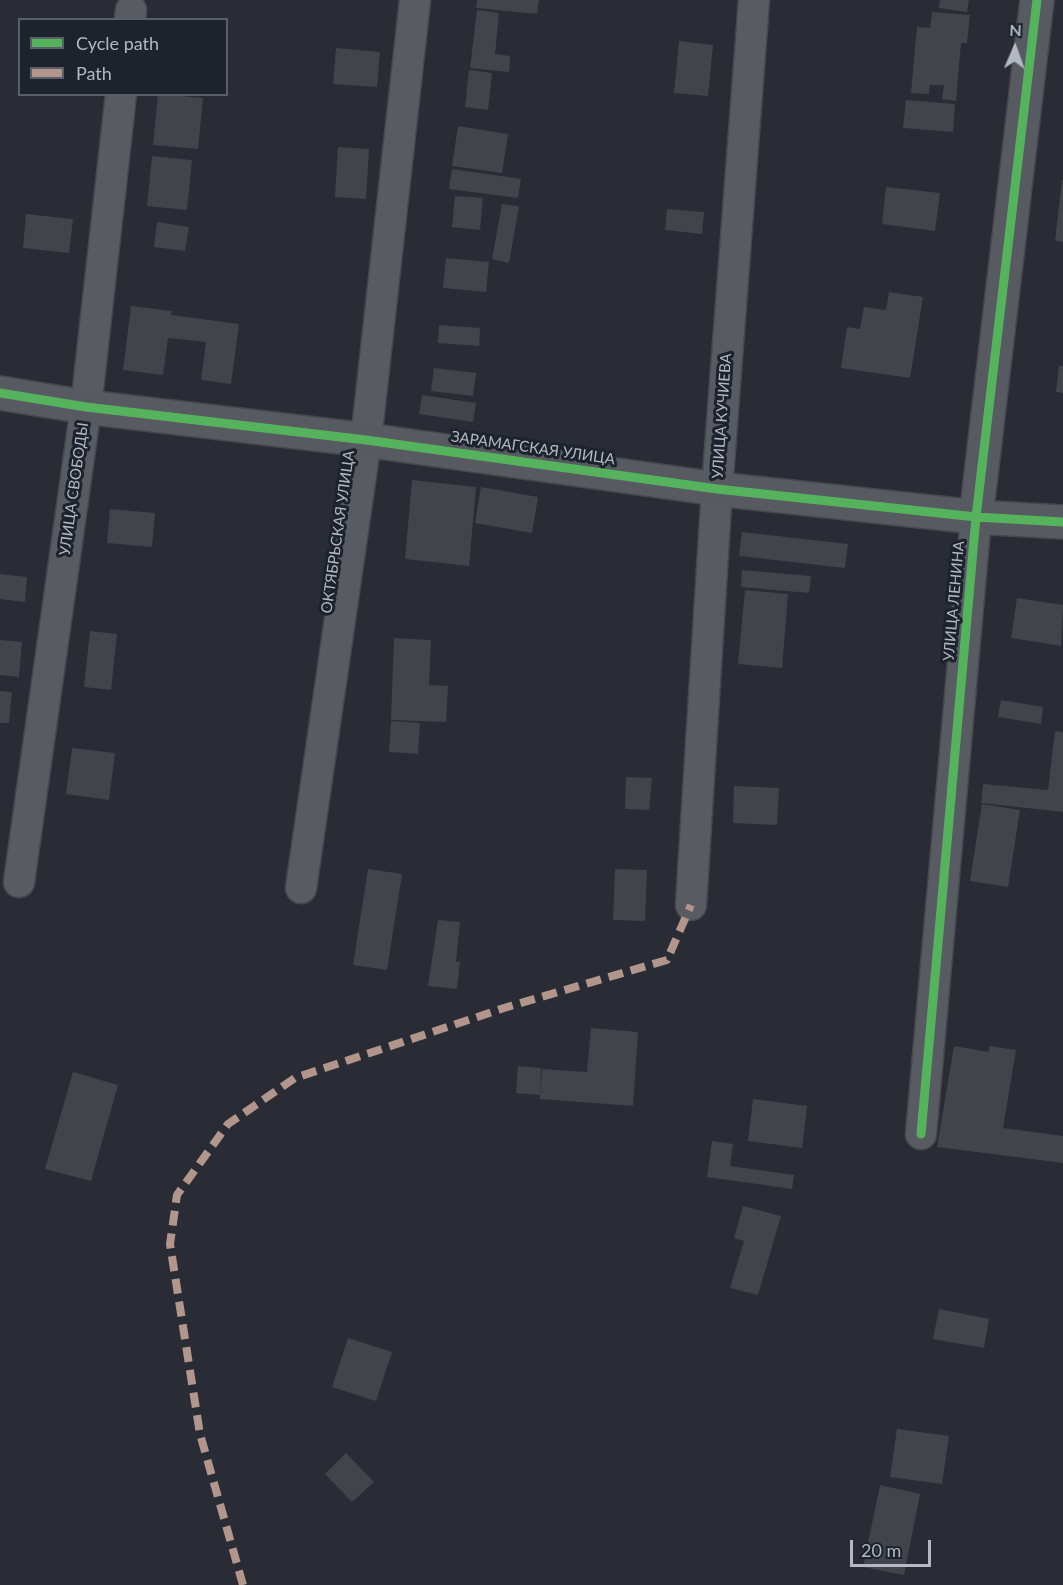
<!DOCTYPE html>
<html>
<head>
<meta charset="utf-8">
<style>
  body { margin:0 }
  #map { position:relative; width:1063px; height:1585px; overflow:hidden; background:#292c34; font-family:Lato,sans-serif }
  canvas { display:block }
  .legend { position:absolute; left:18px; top:18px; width:210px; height:78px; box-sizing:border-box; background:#1d232d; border:2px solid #595f69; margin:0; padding:8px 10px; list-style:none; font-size:18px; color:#b3b8c4 }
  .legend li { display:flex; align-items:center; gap:12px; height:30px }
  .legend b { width:30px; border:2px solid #595f69 }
  .north { position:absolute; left:985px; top:18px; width:60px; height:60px; -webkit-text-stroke:4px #1d232d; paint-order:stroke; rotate:2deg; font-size:16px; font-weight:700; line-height:24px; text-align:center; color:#b3b8c4 }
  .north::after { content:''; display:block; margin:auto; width:21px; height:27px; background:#b3b8c4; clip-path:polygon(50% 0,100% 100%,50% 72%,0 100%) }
  .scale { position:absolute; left:850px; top:1540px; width:81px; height:27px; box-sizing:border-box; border:3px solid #b3b8c4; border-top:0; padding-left:8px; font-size:18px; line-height:21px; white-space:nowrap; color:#b3b8c4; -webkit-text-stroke:4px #1d232d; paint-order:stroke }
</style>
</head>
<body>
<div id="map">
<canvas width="1063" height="1585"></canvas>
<ul class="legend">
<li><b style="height:8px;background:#56b35d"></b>Cycle path</li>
<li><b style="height:8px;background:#b2968c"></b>Path</li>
</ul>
<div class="north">N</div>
<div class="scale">20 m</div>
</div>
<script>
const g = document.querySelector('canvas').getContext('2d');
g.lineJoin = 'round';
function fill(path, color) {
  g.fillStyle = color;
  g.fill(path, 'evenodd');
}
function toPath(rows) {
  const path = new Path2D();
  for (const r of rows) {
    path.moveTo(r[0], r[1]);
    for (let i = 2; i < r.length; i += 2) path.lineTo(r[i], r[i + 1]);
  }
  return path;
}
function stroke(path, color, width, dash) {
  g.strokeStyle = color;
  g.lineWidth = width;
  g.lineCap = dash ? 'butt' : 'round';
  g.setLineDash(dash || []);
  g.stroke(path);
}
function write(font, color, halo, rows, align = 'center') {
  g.font = font + ' Lato,sans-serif';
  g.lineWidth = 6;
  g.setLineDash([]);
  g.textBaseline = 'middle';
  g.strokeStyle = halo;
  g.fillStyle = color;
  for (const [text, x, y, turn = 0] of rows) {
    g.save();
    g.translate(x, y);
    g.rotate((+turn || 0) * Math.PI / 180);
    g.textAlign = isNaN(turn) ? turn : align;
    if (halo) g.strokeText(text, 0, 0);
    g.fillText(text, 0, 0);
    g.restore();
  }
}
fill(toPath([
  [477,0,539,0,537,14,476,8],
  [940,0,969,0,967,12,939,8],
  [477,10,499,13,495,54,510,56,509,72,470,68],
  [932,12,970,15,967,43,961,43,956,101,942,99,944,85,930,85,929,94,911,93,917,27,930,28],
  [679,41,713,45,708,96,674,93],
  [336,48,380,52,377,87,333,84],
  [469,70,492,73,488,110,465,107],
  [158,94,203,98,198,149,153,145],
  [906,100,955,104,953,132,903,128],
  [458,126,508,134,502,173,452,166],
  [338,147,369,149,366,199,335,197],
  [152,156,192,160,187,210,147,206],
  [452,169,521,179,518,198,449,189],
  [1062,180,1063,180,1063,242,1055,241],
  [886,187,940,193,935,231,882,224],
  [455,196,483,198,480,230,452,227],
  [502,204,519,206,509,263,492,259],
  [667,209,704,212,702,234,665,230],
  [26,214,73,219,69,253,23,248],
  [157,222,189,227,185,251,154,247],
  [446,258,489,262,486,292,443,288],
  [889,292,923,297,910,378,841,368,847,327,860,329,864,307,886,310],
  [131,306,172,311,171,315,239,324,231,384,201,380,206,342,168,338,163,375,123,370],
  [439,325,480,328,479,346,438,343],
  [1059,366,1063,366,1063,393,1056,392],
  [434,368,476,373,473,396,431,391],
  [422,395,476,403,473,422,419,414],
  [412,480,476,487,469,566,405,559],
  [481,487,538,497,532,533,475,523],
  [110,509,155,513,152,547,107,543],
  [742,532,848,544,845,568,739,556],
  [742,570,811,576,809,593,741,587],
  [0,574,27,577,25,602,0,599],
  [745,590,788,594,782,668,738,664],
  [1017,598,1063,605,1061,646,1011,638],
  [90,631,117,634,111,690,84,687],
  [394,638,431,640,429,685,448,686,446,722,391,720],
  [0,640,22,642,19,677,0,675],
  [0,691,12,692,9,723,0,723],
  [1001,700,1043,707,1041,724,998,717],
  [391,721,420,723,418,754,389,752],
  [1055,731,1063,732,1063,812,981,803,983,784,1048,790],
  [72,748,115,753,109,800,66,794],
  [626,777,652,778,649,810,625,809],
  [734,786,779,788,777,825,733,823],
  [982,804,1020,810,1008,887,970,881],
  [368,869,402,874,387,970,353,965],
  [615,869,647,870,645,921,613,920],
  [438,920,460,922,456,962,460,962,457,989,428,986],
  [591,1028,638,1032,633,1106,540,1099,542,1069,587,1072],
  [954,1046,989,1052,989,1046,1016,1050,1003,1128,1063,1136,1063,1163,937,1147],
  [518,1066,541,1068,540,1095,516,1093],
  [73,1072,118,1085,91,1181,45,1169],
  [753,1099,807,1106,802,1148,748,1141],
  [712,1141,733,1144,730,1166,794,1175,792,1189,707,1177],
  [743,1206,781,1216,758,1295,730,1288,744,1241,734,1238],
  [939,1309,989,1319,984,1348,933,1339],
  [348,1338,392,1352,376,1401,332,1387],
  [897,1429,949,1436,942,1484,890,1477],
  [346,1453,374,1482,352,1502,325,1474],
  [880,1485,920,1494,904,1575,863,1567]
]), '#41444a');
const street = toPath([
  [130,20,131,10],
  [19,882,86,407,121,94],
  [301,888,366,440,415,0],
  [691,905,717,489,754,0],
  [921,1134,976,517]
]);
const secondary = toPath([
  [0,393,86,407,366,440,717,489,976,517,1063,522],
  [976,517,1037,0]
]);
stroke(street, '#45474d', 33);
stroke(secondary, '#45474d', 36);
stroke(street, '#595b62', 30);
stroke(secondary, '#575a60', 33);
stroke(toPath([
  [243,1585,200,1434,170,1244,177,1195,228,1124,295,1078,504,1008,667,960,691,905]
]), '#b2968c', 8, [15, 8]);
stroke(toPath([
  [0,393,86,407,366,440,717,489,976,517,1063,522],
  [921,1134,976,517,1037,0]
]), '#56b35d', 9);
write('15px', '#b3b8c4', '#1d232d', [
  ["УЛИЦА КУЧИЕВА",722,416,-86],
  ["ЗАРАМАГСКАЯ УЛИЦА",533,448,8],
  ["УЛИЦА СВОБОДЫ",74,489,-82],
  ["ОКТЯБРЬСКАЯ УЛИЦА",338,532,-82],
  ["УЛИЦА ЛЕНИНА",954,601,-85]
]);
</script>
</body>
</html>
